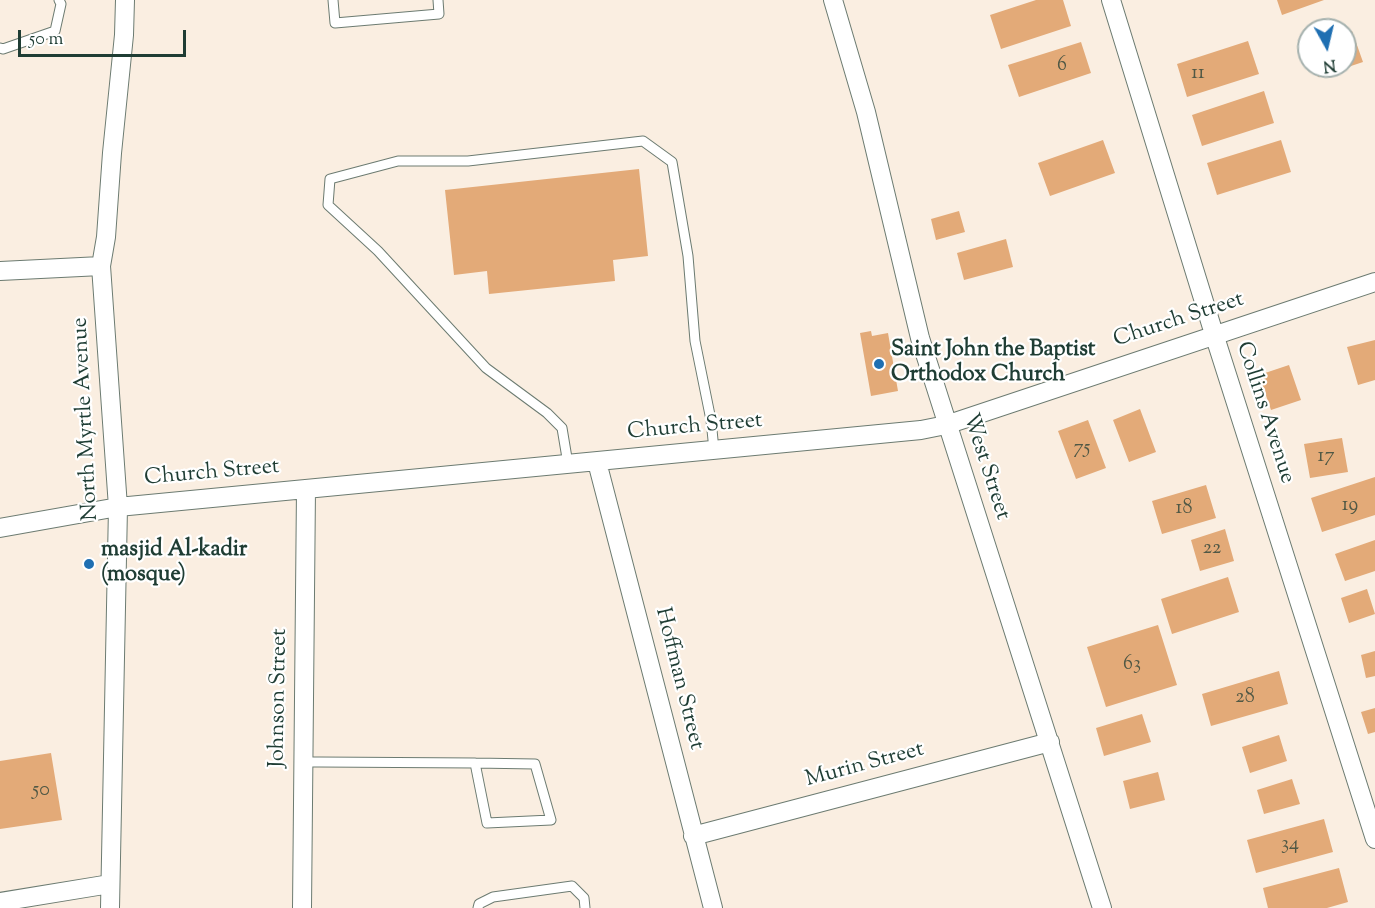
<!DOCTYPE html>
<html>
<head>
<meta charset="utf-8">
<style>
  body { margin:0 }
  #map { position:relative; width:1375px; height:908px; overflow:hidden; background:#faeee1; font-family:"Sorts Mill Goudy",serif }
  canvas { display:block }
  .north { position:absolute; left:1297px; top:18px; width:60px; height:60px; box-sizing:border-box; background:#fff; border:2px solid #a5b1ae; border-radius:50%; rotate:172deg; font-size:16px; font-weight:700; line-height:24px; text-align:center; color:#1f3d34 }
  .north::after { content:''; display:block; margin:auto; width:21px; height:27px; background:#1f6fb2; clip-path:polygon(50% 0,100% 100%,50% 72%,0 100%) }
  .scale { position:absolute; left:18px; top:30px; width:168px; height:27px; box-sizing:border-box; border:3px solid #1f3d34; border-top:0; padding-left:8px; font-size:18px; line-height:21px; white-space:nowrap; color:#1f3d34; -webkit-text-stroke:4px #fff; paint-order:stroke }
</style>
</head>
<body>
<div id="map">
<canvas width="1375" height="908"></canvas>
<div class="north">N</div>
<div class="scale">50 m</div>
</div>
<script>
const g = document.querySelector('canvas').getContext('2d');
g.lineJoin = 'round';
function fill(path, color) {
  g.fillStyle = color;
  g.fill(path, 'evenodd');
}
function toPath(rows) {
  const path = new Path2D();
  for (const r of rows) {
    path.moveTo(r[0], r[1]);
    for (let i = 2; i < r.length; i += 2) path.lineTo(r[i], r[i + 1]);
  }
  return path;
}
function stroke(path, color, width, dash) {
  g.strokeStyle = color;
  g.lineWidth = width;
  g.lineCap = dash ? 'butt' : 'round';
  g.setLineDash(dash || []);
  g.stroke(path);
}
function write(font, color, halo, rows, align = 'center') {
  g.font = font + ' "Sorts Mill Goudy",serif';
  g.lineWidth = 4.5;
  g.setLineDash([]);
  g.textBaseline = 'middle';
  g.strokeStyle = halo;
  g.fillStyle = color;
  for (const [text, x, y, turn = 0] of rows) {
    g.save();
    g.translate(x, y);
    g.rotate((+turn || 0) * Math.PI / 180);
    g.textAlign = isNaN(turn) ? turn : align;
    if (halo) g.strokeText(text, 0, 0);
    g.fillText(text, 0, 0);
    g.restore();
  }
}
fill(toPath([
  [1036,0,1063,0,1071,26,1001,49,990,15],
  [1277,0,1324,0,1282,15],
  [1352,31,1363,62,1318,77,1315,66,1345,66,1345,34],
  [1248,41,1259,74,1187,97,1177,64],
  [1081,42,1091,73,1019,97,1008,65],
  [1264,91,1274,123,1202,146,1192,115],
  [1103,140,1115,173,1050,196,1038,163],
  [1281,140,1291,172,1217,195,1207,163],
  [639,169,648,256,613,260,615,281,489,294,487,271,454,275,445,190],
  [959,211,965,232,936,240,931,219],
  [1006,239,1013,267,964,280,957,253],
  [871,331,872,336,888,333,898,391,871,396,860,333],
  [1375,340,1375,380,1358,385,1347,347],
  [1289,365,1301,400,1271,410,1259,375],
  [1140,409,1156,452,1129,462,1113,420],
  [1088,420,1106,468,1076,479,1058,431],
  [1342,438,1348,472,1310,478,1304,444],
  [1375,477,1375,515,1322,532,1311,498],
  [1206,485,1216,518,1162,534,1152,501],
  [1225,529,1234,561,1200,571,1191,540],
  [1375,540,1375,571,1345,581,1335,554],
  [1228,577,1239,612,1172,634,1161,599],
  [1367,589,1375,614,1349,623,1341,598],
  [1158,625,1177,685,1106,707,1087,647],
  [1375,651,1375,676,1366,678,1361,655],
  [1279,671,1288,704,1211,726,1202,694],
  [1375,708,1375,732,1368,734,1361,712],
  [1142,714,1151,742,1104,756,1096,728],
  [1279,735,1287,761,1250,773,1242,747],
  [51,753,62,820,0,829,0,761],
  [1158,772,1165,800,1130,809,1123,781],
  [1292,779,1300,804,1264,814,1257,790],
  [1324,819,1333,852,1256,873,1247,840],
  [1339,868,1348,902,1327,908,1268,908,1263,888]
]), '#e3aa78');
const service = toPath([
  [333,0,335,23,439,14,438,0],
  [0,48,3,49,55,31,61,4,59,0],
  [568,464,562,428,547,413,486,368,378,251,328,205,330,179,398,161,468,161,643,141,672,162,688,256,695,341,711,420,714,450],
  [303,762,319,762,475,763,535,764,551,820,487,823,475,763],
  [478,908,479,904,493,897,572,886,584,898,585,908]
]);
const minor = toPath([
  [833,0,866,112,920,338,1102,908],
  [1111,0,1214,334,1375,839],
  [0,271,101,266],
  [597,462,713,908],
  [0,528,118,507,921,430,946,425,1375,282],
  [693,836,1050,742],
  [0,902,110,884],
  [110,908,118,507,101,266,106,237,112,153,124,35,125,0],
  [302,908,306,489]
]);
stroke(service, '#6c7b71', 11);
stroke(minor, '#6c7b71', 20);
stroke(service, '#fff', 9);
stroke(minor, '#fff', 18);
for (const [x, y, r, color] of [
  [879,364,6,"#1f6fb2"],
  [89,564,6,"#1f6fb2"]
]) {
  const dot = new Path2D();
  dot.arc(x, y, r, 0, 2 * Math.PI);
  g.fillStyle = color;
  g.fill(dot);
  stroke(dot, '#fff', 2);
}
write('20px', '#505845', null, [
  ["6",1062,67],
  ["11",1198,75],
  ["75",1082,450],
  ["17",1326,458],
  ["19",1350,507],
  ["18",1184,510],
  ["22",1212,550],
  ["63",1132,666],
  ["28",1245,699],
  ["50",41,792],
  ["34",1290,846]
]);
write('22px', '#1f3d34', '#fff', [
  ["Church Street",1179,321,-18],
  ["Collins Avenue",1264,413,72],
  ["North Myrtle Avenue",87,419,-93],
  ["Church Street",695,428,-5],
  ["West Street",985,467,72],
  ["Church Street",212,474,-5],
  ["Hoffman Street",678,679,76],
  ["Johnson Street",280,698,-89],
  ["Murin Street",865,766,-15]
]);
write('bold 22px', '#1f3d34', '#fff', [
  ["Saint John the Baptist",891,351],
  ["Orthodox Church",891,376],
  ["masjid Al-kadir",101,551],
  ["(mosque)",101,576]
], 'left');
</script>
</body>
</html>
